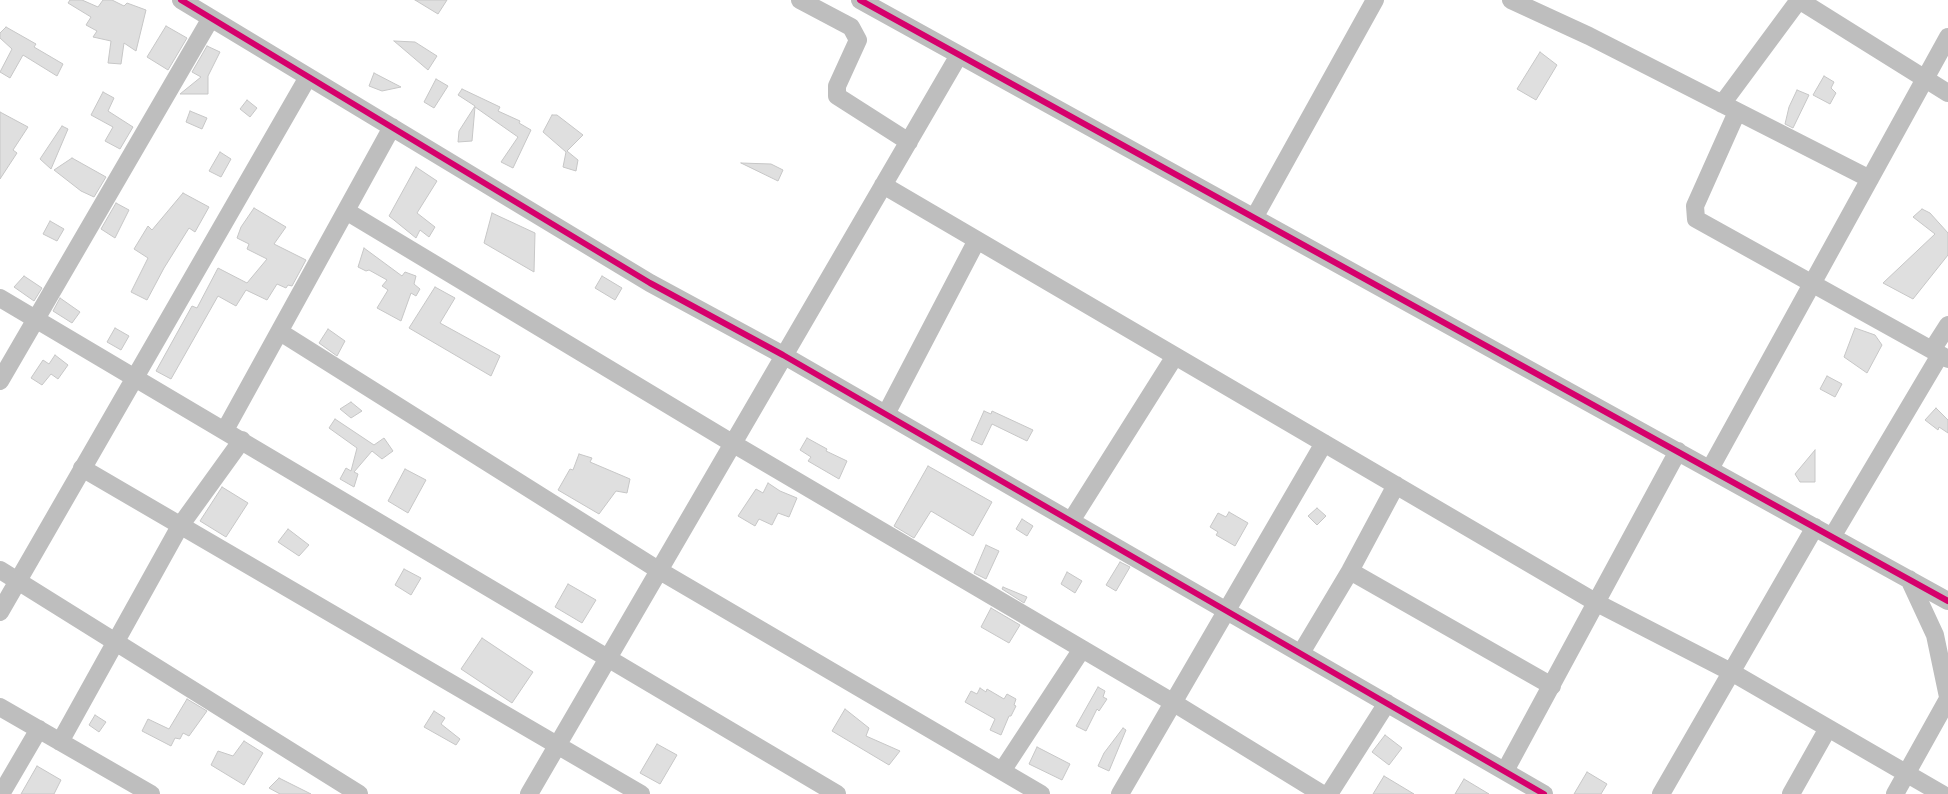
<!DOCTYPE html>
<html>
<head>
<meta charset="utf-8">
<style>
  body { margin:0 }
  canvas { display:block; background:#fff }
</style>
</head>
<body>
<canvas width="1948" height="794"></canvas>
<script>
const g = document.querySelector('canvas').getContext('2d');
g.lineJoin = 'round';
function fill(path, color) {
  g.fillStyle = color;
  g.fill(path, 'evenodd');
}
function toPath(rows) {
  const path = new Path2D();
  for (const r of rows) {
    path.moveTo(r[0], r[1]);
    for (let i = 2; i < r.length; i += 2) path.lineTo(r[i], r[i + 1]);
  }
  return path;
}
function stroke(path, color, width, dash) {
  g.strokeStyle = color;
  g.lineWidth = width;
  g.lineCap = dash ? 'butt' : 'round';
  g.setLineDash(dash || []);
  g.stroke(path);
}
const building = toPath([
  [70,0,82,0,98,7,103,0,112,0,124,6,127,3,146,10,136,51,124,43,121,64,108,63,111,41,93,37,97,31,86,25,91,17,68,3,70,0],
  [415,0,447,0,438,14,415,0],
  [166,26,187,38,168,70,147,57,166,26],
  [6,27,36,44,34,47,63,64,57,76,23,55,10,78,0,72,12,49,0,38,0,33,6,27],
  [394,41,415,42,437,56,428,70,394,41],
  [207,46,220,52,208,76,208,94,180,94,201,77,192,72,207,46],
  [1540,52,1557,65,1536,100,1517,89,1540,52],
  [374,73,401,87,382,91,369,86,374,73],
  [1824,76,1834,82,1831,88,1836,93,1830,104,1813,95,1824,76],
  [436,79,448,86,434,108,424,102,436,79],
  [462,89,500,107,498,111,520,121,519,123,531,130,513,168,501,162,518,137,475,107,472,141,458,142,459,131,475,106,458,95,462,89],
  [1797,90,1809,95,1793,128,1785,124,1789,107,1797,90],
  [103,92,114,98,108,111,133,127,120,149,105,141,113,127,91,115,103,92],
  [247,100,257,108,250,117,240,109,247,100],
  [190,111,207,118,202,129,186,122,190,111],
  [0,112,28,127,13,150,17,153,0,179,0,112],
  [552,115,557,115,583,135,567,151,578,160,576,171,563,167,566,152,543,132,552,115],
  [62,126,68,129,51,169,40,159,62,126],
  [220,152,231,159,221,177,209,171,220,152],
  [72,158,106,177,94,197,81,191,54,170,72,158],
  [741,163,771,164,783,170,778,181,741,163],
  [416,167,437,181,417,213,435,227,429,237,420,230,416,238,389,216,416,167],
  [183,193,209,207,195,232,189,228,164,268,147,300,131,292,148,258,134,249,148,226,152,230,183,193],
  [116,203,129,210,115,238,101,229,116,203],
  [254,208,286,227,274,244,306,260,292,286,288,285,286,288,277,284,267,300,246,290,236,306,218,296,171,379,156,371,192,306,197,308,218,268,247,283,267,259,247,249,249,244,237,238,241,227,254,208],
  [1922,209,1930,213,1948,233,1948,255,1913,299,1883,283,1935,234,1913,217,1922,209],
  [492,213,535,233,534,272,484,243,492,213],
  [50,221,64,229,57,241,43,234,50,221],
  [364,248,402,276,405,272,416,276,414,284,420,289,416,296,411,293,401,321,377,308,388,290,382,286,387,280,369,270,366,271,358,267,364,248],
  [24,276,42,288,34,301,14,287,24,276],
  [602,276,622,288,615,300,595,288,602,276],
  [435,287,455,298,440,323,500,356,491,376,409,328,435,287],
  [60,298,80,312,72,323,53,311,60,298],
  [115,328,129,336,121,350,107,342,115,328],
  [1855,328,1875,335,1882,345,1867,373,1844,357,1855,328],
  [328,329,345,341,337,356,319,343,328,329],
  [55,355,68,365,58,379,51,374,42,385,31,378,43,360,49,364,55,355],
  [1827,376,1842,384,1835,397,1820,389,1827,376],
  [351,402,362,411,351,418,340,409,351,402],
  [1936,408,1948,420,1948,433,1939,427,1938,430,1925,420,1936,408],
  [984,411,991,414,992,411,1033,430,1027,441,992,424,982,445,971,440,984,411],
  [335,419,374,445,384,438,393,451,382,459,372,451,354,472,358,474,354,487,340,479,346,468,351,471,357,448,329,428,335,419],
  [807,438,827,449,826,451,847,461,839,479,808,461,811,457,800,450,807,438],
  [1815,450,1815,482,1800,482,1795,474,1815,450],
  [579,454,592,458,590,462,630,479,627,493,616,491,599,514,558,490,570,469,573,470,579,454],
  [928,466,992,502,973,536,931,511,914,538,894,526,928,466],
  [405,469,426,480,408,513,388,501,405,469],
  [768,483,780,491,797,498,789,517,778,513,772,525,759,519,755,526,738,516,756,489,763,493,768,483],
  [222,487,248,503,226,537,200,521,222,487],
  [1317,508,1326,516,1317,525,1308,516,1317,508],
  [1229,512,1248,523,1235,546,1216,535,1218,532,1210,527,1218,513,1226,517,1229,512],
  [1022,519,1033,526,1027,536,1016,529,1022,519],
  [288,529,309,545,299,556,278,542,288,529],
  [986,545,999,551,986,579,974,573,986,545],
  [1120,562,1130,567,1116,591,1106,585,1120,562],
  [404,569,421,578,411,595,395,585,404,569],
  [1067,572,1082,581,1075,593,1061,584,1067,572],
  [568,584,596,600,582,623,555,607,568,584],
  [1003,587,1027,597,1024,603,1002,589,1003,587],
  [991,608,1020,625,1009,643,981,627,991,608],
  [482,638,533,672,512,703,461,669,482,638],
  [1098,687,1105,691,1103,697,1107,699,1099,711,1097,709,1086,731,1076,726,1098,687],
  [980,688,986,692,987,689,1004,699,1007,694,1016,699,1014,705,1016,706,1011,716,1009,716,1001,735,990,730,995,719,965,702,971,691,977,694,980,688],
  [187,699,207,711,189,736,183,733,180,739,175,738,171,746,142,731,148,719,169,729,187,699],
  [845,709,869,728,866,736,900,751,889,765,832,731,845,709],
  [434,711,445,718,441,724,460,739,456,745,424,727,434,711],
  [95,715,106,722,99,732,89,725,95,715],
  [1123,728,1126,730,1109,771,1098,766,1104,753,1123,728],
  [1385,735,1402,748,1389,765,1372,752,1385,735],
  [244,741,263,753,244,785,211,765,218,751,233,756,244,741],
  [657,744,677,755,660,784,640,773,657,744],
  [1037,747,1070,764,1062,780,1029,764,1037,747],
  [37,766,61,780,54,794,21,794,37,766],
  [1587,772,1607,784,1601,794,1574,794,1587,772],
  [1384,776,1414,794,1373,794,1384,776],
  [279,778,311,794,280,794,269,788,279,778],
  [1464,779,1489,794,1455,794,1464,779]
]);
fill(building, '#dfdfdf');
stroke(building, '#c7c7c7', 1);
stroke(toPath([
  [181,0,650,283,783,355,1544,794],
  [800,0,851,27,858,40,837,86,837,96,909,142],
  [860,0,1948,601],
  [1511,0,1589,36,1870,179],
  [1799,0,1948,93],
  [1722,104,1799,0],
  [1737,112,1695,206,1696,219,1948,359],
  [883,185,1597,603,1733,673,1942,794],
  [346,211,732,443,1174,703,1322,794],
  [1254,218,1375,0],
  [0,298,837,794],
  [280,332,660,571,1041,794],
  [1932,350,1948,325],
  [0,381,211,18],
  [886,414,977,240],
  [225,430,392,127],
  [82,468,641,794],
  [1710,469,1948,37],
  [1071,521,1175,356],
  [1832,537,1940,355],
  [0,570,359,794],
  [1350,571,1552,686],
  [1909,579,1935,635,1948,697],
  [0,612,308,77],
  [1301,653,1350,571,1396,485],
  [0,707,151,794],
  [60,742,180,526,242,440],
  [1002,771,1082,649],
  [1505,771,1678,451],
  [1,794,39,729],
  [529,794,959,55],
  [1120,794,1324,443],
  [1329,794,1387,703],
  [1661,794,1815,527],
  [1791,794,1827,730],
  [1895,794,1948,699]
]), '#bebebe', 18);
stroke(toPath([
  [181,0,650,283,783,355,1544,794],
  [860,0,1948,601]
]), '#d6006c', 6);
</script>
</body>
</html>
